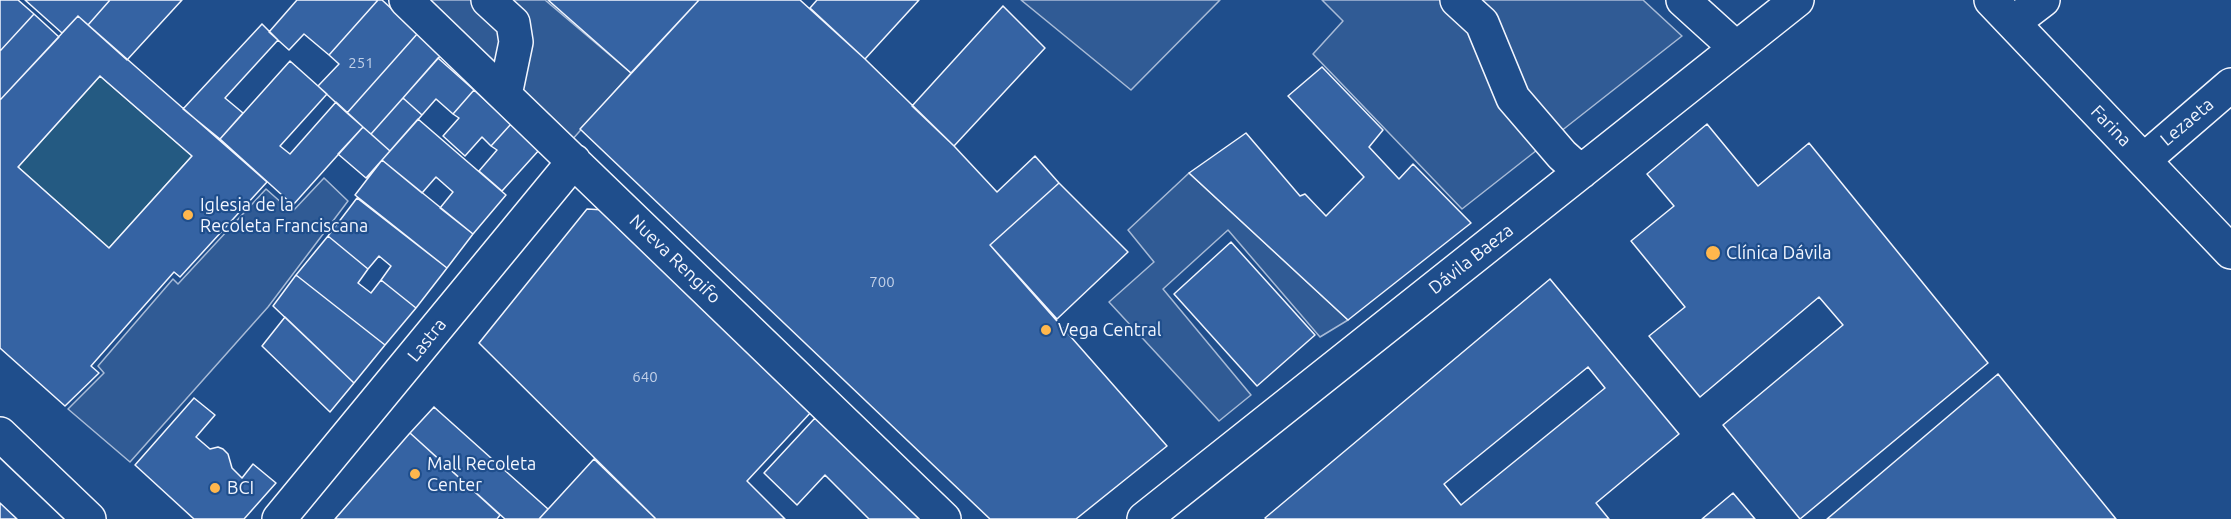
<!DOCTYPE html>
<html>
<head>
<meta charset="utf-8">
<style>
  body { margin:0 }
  canvas { display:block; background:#1f4e8c }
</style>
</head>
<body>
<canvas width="2231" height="519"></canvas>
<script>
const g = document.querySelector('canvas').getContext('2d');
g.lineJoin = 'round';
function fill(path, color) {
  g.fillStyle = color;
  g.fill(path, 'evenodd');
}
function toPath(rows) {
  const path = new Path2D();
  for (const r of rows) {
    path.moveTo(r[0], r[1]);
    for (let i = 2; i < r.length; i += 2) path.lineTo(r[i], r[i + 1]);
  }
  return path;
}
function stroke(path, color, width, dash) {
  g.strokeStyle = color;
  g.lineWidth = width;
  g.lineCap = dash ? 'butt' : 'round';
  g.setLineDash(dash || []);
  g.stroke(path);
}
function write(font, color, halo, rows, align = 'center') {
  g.font = font + ' Ubuntu,sans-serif';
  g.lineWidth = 4.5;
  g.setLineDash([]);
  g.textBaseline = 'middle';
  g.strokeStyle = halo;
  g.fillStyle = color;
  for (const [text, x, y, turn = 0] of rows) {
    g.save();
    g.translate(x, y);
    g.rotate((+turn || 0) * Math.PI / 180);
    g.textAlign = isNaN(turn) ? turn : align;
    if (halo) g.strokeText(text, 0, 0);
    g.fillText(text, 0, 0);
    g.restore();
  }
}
const green = toPath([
  [100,76,192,156,109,248,18,167,100,76]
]);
fill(green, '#245a82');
stroke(green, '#a8bbd7', 1.5);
const parking = toPath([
  [420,0,545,0,631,73,571,141,420,0],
  [1021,0,1220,0,1131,90,1021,0],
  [1322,0,1643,0,1682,36,1462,209,1313,54,1343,21,1322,0],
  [1189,173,1348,320,1320,337,1228,230,1163,289,1251,395,1219,421,1109,302,1154,262,1128,230,1189,173],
  [324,178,348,201,268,307,130,462,68,409,104,373,98,366,173,279,178,284,266,189,292,212,324,178]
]);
fill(parking, '#305b95');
stroke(parking, '#a8bbd7', 1.5);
const building = toPath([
  [0,0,18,0,34,14,0,51,0,0],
  [25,0,110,0,88,25,78,16,62,33,25,0],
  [110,0,182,0,127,60,88,25,110,0],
  [297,0,378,0,329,55,304,34,289,50,269,32,297,0],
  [378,0,382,0,418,33,347,113,318,86,339,64,329,55,378,0],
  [548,0,699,0,631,73,548,0],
  [699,0,800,0,865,59,954,146,997,192,1035,156,1059,183,990,245,1167,446,1076,519,990,519,580,129,699,0],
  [817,0,919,0,865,59,810,8,817,0],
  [1003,6,1045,48,954,146,912,106,1003,6],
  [34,14,59,37,0,100,0,51,34,14],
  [78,16,267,182,180,277,174,272,91,366,99,373,65,406,0,348,0,100,78,16],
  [100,76,192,156,109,248,18,167,100,76],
  [262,24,278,40,225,98,243,113,220,139,183,109,262,24],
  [418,33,442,54,371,134,347,113,418,33],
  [438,58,474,90,453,114,436,99,422,115,403,98,438,58],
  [290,61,327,94,280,146,290,154,336,102,363,127,293,205,220,139,290,61],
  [1322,67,1383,130,1369,147,1399,179,1413,164,1471,223,1348,320,1189,173,1246,133,1300,196,1305,194,1326,216,1364,177,1288,96,1322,67],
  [474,90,511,124,491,146,482,137,465,156,443,136,459,118,453,114,474,90],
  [403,98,422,115,390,151,371,134,403,98],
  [418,119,506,195,473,234,440,208,453,192,436,177,422,193,382,160,418,119],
  [511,124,540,149,502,191,479,171,497,150,491,146,511,124],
  [1707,124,1758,186,1809,143,1988,363,1800,519,1723,425,1843,325,1819,297,1700,397,1649,336,1685,307,1631,241,1674,206,1647,174,1707,124],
  [363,127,390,151,366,178,338,154,363,127],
  [382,160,473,234,447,268,355,195,382,160],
  [1059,183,1128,252,1057,319,990,245,1059,183],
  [357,198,447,268,416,308,381,280,391,266,379,256,368,269,328,236,357,198],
  [587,209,605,210,813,410,747,481,785,519,656,519,479,343,587,209],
  [328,236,368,269,358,283,371,293,381,280,416,308,385,345,296,275,328,236],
  [1231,242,1315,335,1257,386,1174,294,1231,242],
  [296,275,385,345,354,383,273,306,296,275],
  [1550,279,1679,434,1596,503,1609,519,1266,519,1265,518,1550,279],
  [1588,367,1605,388,1461,505,1444,484,1588,367],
  [285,317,354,383,330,412,262,346,285,317],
  [1998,374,2116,519,1827,519,1998,374],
  [194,398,215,415,196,437,210,449,218,447,223,449,228,454,232,468,242,478,253,464,276,483,244,519,194,519,135,465,194,398],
  [434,407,548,509,539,519,505,519,410,433,434,407],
  [815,418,925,519,869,519,825,475,797,505,764,473,815,418],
  [410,433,500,515,497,519,335,519,410,433],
  [594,459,656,519,539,519,594,459],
  [1733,493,1755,519,1702,519,1733,493],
  [0,503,17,519,0,519,0,503]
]);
fill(building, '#3563a3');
stroke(building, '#f2f6ff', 1.5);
const minor = toPath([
  [406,0,944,519],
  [488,0,513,23,516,42,505,95],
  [1457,0,1482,23,1513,98,1562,155,1581,172],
  [1683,0,1736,48],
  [1991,0,2231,252],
  [2013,23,2043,0],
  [2144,160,2231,85],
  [279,519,574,161],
  [1144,519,1797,0]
]);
const major = toPath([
  [0,434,89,519]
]);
stroke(minor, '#f2f6ff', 36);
stroke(major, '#f2f6ff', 36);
stroke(minor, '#1f4e8c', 33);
stroke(major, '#1f4e8c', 33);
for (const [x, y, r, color] of [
  [188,215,6,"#ffb74d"],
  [1713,253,8,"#ffb74d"],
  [1046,330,6,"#ffb74d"],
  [415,474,6,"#ffb74d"],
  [215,488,6,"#ffb74d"]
]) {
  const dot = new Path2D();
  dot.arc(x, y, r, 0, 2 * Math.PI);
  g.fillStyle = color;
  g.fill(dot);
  stroke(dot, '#1f4e8c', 2);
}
write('15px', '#c3d1e8', null, [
  ["251",361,63],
  ["700",882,282],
  ["640",645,377]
]);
write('18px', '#f2f6ff', '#1f4e8c', [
  ["Lezaeta",2187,122,-40],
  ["Farina",2111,126,46],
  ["Nueva Rengifo",675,259,44],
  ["Dávila Baeza",1471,259,-38],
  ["Lastra",427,340,-51]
]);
write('18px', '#f2f6ff', '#1f4e8c', [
  ["Iglesia de la",200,205],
  ["Recoleta Franciscana",200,226],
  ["Clínica Dávila",1726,253],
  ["Vega Central",1058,330],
  ["Mall Recoleta",427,464],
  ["Center",427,485],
  ["BCI",227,488]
], 'left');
</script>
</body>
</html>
